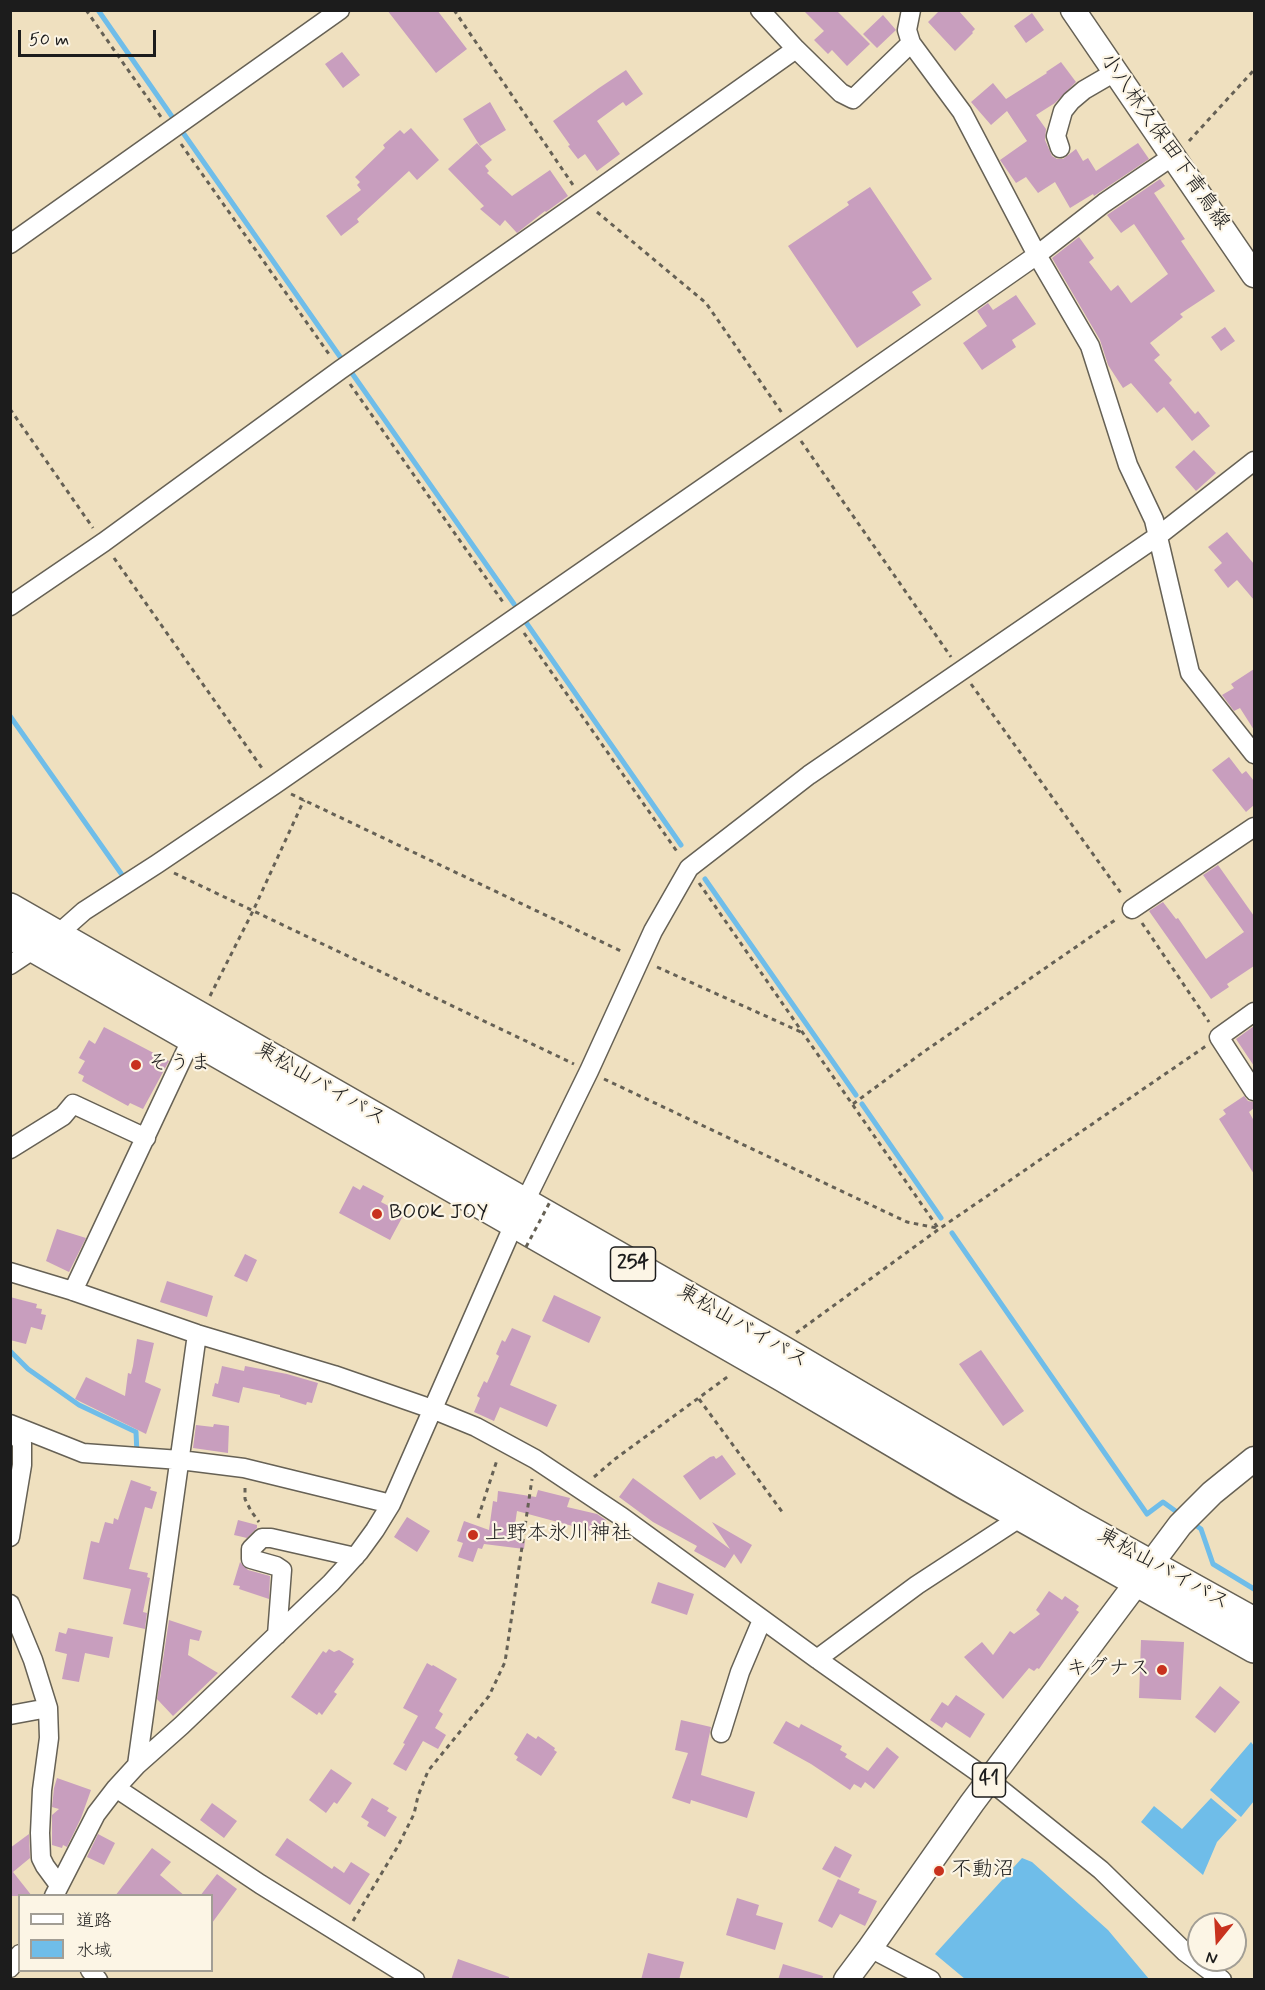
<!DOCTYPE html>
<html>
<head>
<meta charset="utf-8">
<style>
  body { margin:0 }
  #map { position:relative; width:1265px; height:1990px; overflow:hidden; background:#efe0bf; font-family:Mynerve,"Klee One",sans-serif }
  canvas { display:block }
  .frame { position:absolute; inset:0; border:12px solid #1c1c1c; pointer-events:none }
  .legend { position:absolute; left:18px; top:1894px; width:195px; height:78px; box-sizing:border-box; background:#fcf5e5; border:2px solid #a29e95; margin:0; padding:8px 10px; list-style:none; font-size:18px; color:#1c1c1c }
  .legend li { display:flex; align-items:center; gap:12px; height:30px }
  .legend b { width:30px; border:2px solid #a29e95 }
  .north { position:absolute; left:1187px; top:1912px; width:60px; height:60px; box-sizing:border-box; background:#fcf5e5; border:2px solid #a29e95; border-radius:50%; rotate:198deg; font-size:16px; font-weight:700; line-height:24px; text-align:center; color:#1c1c1c }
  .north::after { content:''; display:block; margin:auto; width:21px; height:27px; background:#c8321e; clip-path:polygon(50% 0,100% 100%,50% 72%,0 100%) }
  .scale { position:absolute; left:18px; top:30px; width:138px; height:27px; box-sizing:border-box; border:3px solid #1c1c1c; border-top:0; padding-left:8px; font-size:18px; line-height:21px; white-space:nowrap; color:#1c1c1c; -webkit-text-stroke:4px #fcf5e5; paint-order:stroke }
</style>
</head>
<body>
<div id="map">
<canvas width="1265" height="1990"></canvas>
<div class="frame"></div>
<ul class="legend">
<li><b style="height:8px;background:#fff"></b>道路</li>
<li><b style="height:16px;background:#6fbde9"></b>水域</li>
</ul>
<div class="north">N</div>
<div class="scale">50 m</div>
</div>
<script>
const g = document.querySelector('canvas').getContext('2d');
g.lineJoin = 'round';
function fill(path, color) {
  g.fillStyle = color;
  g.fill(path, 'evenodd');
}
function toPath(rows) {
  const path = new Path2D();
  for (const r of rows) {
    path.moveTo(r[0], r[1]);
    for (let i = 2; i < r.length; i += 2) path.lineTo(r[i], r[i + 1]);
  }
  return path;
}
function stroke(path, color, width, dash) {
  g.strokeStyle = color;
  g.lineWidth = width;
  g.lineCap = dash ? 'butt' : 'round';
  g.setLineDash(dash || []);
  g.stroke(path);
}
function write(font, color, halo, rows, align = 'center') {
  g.font = font + ' Mynerve,"Klee One",sans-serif';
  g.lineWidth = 4.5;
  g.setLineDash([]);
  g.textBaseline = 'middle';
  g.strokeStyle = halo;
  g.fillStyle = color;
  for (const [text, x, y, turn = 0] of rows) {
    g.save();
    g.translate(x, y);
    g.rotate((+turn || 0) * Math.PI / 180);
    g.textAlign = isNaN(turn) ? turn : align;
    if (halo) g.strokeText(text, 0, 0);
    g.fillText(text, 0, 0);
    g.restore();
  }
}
fill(toPath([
  [1251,1742,1254,1746,1254,1801,1241,1817,1210,1790],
  [1211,1798,1237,1820,1217,1842,1203,1875,1141,1822,1154,1806,1182,1829],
  [1022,1858,1032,1862,1108,1930,1149,1979,965,1979,935,1954]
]), '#6fbde9');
stroke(toPath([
  [98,10,173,118],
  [179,127,343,361],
  [349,369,514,604],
  [525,621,681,845],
  [10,716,125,879],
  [705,879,856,1095],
  [862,1104,941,1218],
  [952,1233,1147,1514,1163,1502,1181,1515],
  [10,1351,28,1369,79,1405,136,1432,137,1454],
  [1191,1522,1201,1529,1213,1564,1254,1589]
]), '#6fbde9', 5);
fill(toPath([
  [387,10,437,10,467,49,436,73],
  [803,10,836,10,870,44,847,66,832,50,828,54,814,40,824,31],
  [940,10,958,10,975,29,972,32,973,33,955,51,928,22],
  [1032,13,1044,30,1026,43,1014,26],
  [883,15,896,30,877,48,863,34],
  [342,52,360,75,343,88,325,64],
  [1061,62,1076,82,1055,103,1036,115,1046,129,1045,140,1052,156,1057,159,1063,159,1076,149,1083,161,1088,158,1096,171,1138,143,1149,159,1094,196,1093,194,1070,208,1055,182,1038,193,1026,177,1016,183,1000,160,1027,141,1007,111,991,125,971,102,993,83,1006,99,1047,73,1046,72],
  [626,70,643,94,626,106,623,102,597,121,620,154,597,171,585,154,578,159,568,146,570,145,553,121,599,88],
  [490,102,506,130,480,146,463,119],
  [411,128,439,160,417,180,409,171,357,219,359,222,341,236,326,216,361,190,357,185,360,182,355,177,385,148,383,145,400,130,404,134],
  [477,143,492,160,485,166,489,171,487,173,512,196,550,170,568,196,546,212,545,211,517,233,505,220,500,226,480,209,484,206,448,169],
  [1160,179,1165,186,1154,193,1185,239,1181,241,1215,291,1180,314,1183,317,1150,343,1160,355,1154,360,1172,380,1169,383,1195,414,1198,411,1210,426,1192,441,1164,407,1157,413,1131,383,1123,388,1108,365,1100,340,1052,258,1079,237,1094,258,1089,262,1111,291,1118,285,1131,303,1168,274,1134,224,1121,233,1107,215],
  [870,187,932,279,912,292,921,305,857,348,788,246,849,205,847,202],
  [1016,295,1036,324,1012,340,1016,347,982,370,963,343,987,326,977,311,988,303,993,310],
  [1225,327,1235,341,1221,351,1211,337],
  [1194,450,1216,473,1196,491,1175,467],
  [1227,532,1254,564,1254,600,1237,580,1228,588,1214,570,1222,563,1208,547],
  [1254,669,1254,730,1240,708,1234,711,1222,695,1234,688,1231,684],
  [1229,757,1242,774,1246,771,1254,781,1254,805,1246,812,1212,770],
  [1218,865,1254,916,1254,966,1227,984,1229,987,1211,999,1149,911,1163,902,1176,919,1178,918,1206,959,1244,932,1203,875],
  [1254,1026,1254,1066,1236,1039],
  [104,1027,169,1061,143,1109,130,1103,128,1106,82,1081,84,1076,78,1073,85,1061,79,1058,89,1040,95,1044],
  [1244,1096,1248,1101,1254,1102,1254,1108,1249,1112,1254,1121,1254,1174,1219,1119,1226,1114,1223,1110],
  [363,1185,384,1196,381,1202,404,1214,390,1240,339,1213,353,1186,360,1190],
  [57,1229,86,1238,69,1272,46,1261],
  [245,1254,257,1260,247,1282,234,1276],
  [167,1281,213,1296,207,1317,160,1302],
  [554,1295,601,1317,589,1343,542,1321],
  [10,1297,37,1304,36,1308,42,1309,41,1314,46,1315,42,1330,31,1327,26,1344,10,1340],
  [512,1328,531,1336,510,1385,557,1405,547,1427,500,1407,494,1421,474,1412,480,1398,477,1396,484,1381,487,1383,499,1356,496,1354,502,1340,505,1342],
  [137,1339,154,1343,145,1382,161,1389,146,1434,75,1399,86,1377,125,1396,128,1373,131,1374,133,1366],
  [981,1350,1024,1411,1003,1426,959,1364],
  [222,1366,244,1371,245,1366,287,1374,318,1383,312,1403,307,1402,306,1405,280,1397,280,1395,243,1387,239,1403,212,1396,215,1383,218,1384],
  [214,1424,229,1426,228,1453,193,1448,196,1425,213,1427],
  [722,1455,736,1474,700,1500,683,1476,710,1457,714,1456,716,1459],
  [633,1478,730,1549,712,1522,752,1545,741,1564,734,1554,725,1568,694,1551,697,1546,653,1522,619,1497],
  [131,1480,151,1487,150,1490,157,1492,152,1509,145,1507,129,1569,148,1573,147,1577,150,1578,143,1612,147,1613,145,1629,123,1624,131,1589,83,1579,91,1541,99,1543,105,1522,113,1524,114,1518,118,1520],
  [538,1490,570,1498,567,1507,597,1514,606,1520,602,1534,517,1511,513,1538,525,1541,524,1549,484,1544,482,1549,478,1548,473,1562,458,1557,463,1543,457,1541,464,1521,489,1530,493,1501,497,1502,498,1491,536,1497],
  [407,1517,430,1531,417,1552,394,1537],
  [238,1520,257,1525,257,1528,247,1538,234,1535],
  [240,1562,248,1570,270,1576,269,1599,239,1589,240,1586,233,1585],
  [658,1582,694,1594,687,1615,651,1603],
  [1049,1591,1062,1600,1065,1596,1079,1606,1076,1610,1079,1612,1039,1669,1037,1668,1034,1671,1029,1668,1003,1699,964,1657,982,1642,993,1655,1010,1631,1014,1634,1040,1614,1036,1610],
  [169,1620,202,1631,199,1641,190,1639,188,1655,218,1673,173,1716,157,1699],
  [68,1628,113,1637,109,1658,85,1653,79,1682,62,1679,67,1654,55,1651,59,1632,66,1634],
  [1141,1640,1184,1642,1181,1700,1139,1698],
  [329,1649,334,1652,339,1650,354,1659,352,1662,354,1664,334,1692,337,1694,322,1715,319,1712,317,1715,291,1697,323,1651,326,1653],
  [427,1663,432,1666,433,1665,457,1679,439,1711,443,1714,435,1728,446,1735,438,1749,423,1741,406,1771,393,1764,405,1744,403,1743,418,1716,403,1708],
  [1220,1686,1240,1702,1215,1733,1195,1717],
  [956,1695,985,1714,970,1738,946,1722,942,1728,930,1720,942,1702,948,1706],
  [681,1720,711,1727,701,1775,755,1792,747,1818,691,1800,690,1804,672,1798,688,1753,675,1750],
  [786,1721,799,1728,801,1724,842,1746,840,1750,847,1754,845,1757,868,1771,887,1747,899,1757,874,1789,865,1782,861,1788,854,1784,850,1790,811,1764,773,1743],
  [527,1733,536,1739,538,1736,555,1748,554,1750,557,1752,541,1776,516,1760,518,1757,514,1754],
  [331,1769,352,1783,337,1804,334,1802,326,1813,309,1800],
  [57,1778,91,1790,81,1818,67,1847,63,1845,62,1848,52,1845,52,1815,59,1809,52,1807,54,1788],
  [372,1798,389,1808,387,1811,397,1817,385,1837,367,1826,369,1822,361,1817],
  [212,1803,237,1821,224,1838,200,1820],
  [29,1834,30,1858,13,1872,32,1896,10,1896,10,1848],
  [98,1834,115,1843,104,1865,87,1857],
  [287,1838,332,1869,334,1866,344,1873,351,1862,370,1874,350,1905,275,1855],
  [835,1846,852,1855,840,1878,822,1869],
  [152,1848,171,1862,160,1875,185,1896,115,1896],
  [217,1874,237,1889,212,1923,212,1896,200,1896],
  [838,1879,860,1889,858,1893,877,1901,865,1926,840,1914,832,1928,818,1921],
  [737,1898,759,1905,756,1915,783,1923,775,1950,726,1935],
  [648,1953,684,1962,679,1980,641,1980],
  [458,1959,509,1977,509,1980,451,1980],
  [783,1964,823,1976,822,1980,778,1980]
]), '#c89ebe');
const minor = toPath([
  [760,10,796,49,841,93,853,99,911,43,907,30,911,10],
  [911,43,962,112,1037,255,1090,346,1128,465,1154,520,1190,673,1254,754],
  [1060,148,1056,136,1063,111,1071,101,1084,90,1115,72],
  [10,244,340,10],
  [10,606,104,542,340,370,583,200,796,49],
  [1132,909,1254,827],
  [58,934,84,911,157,864,274,785,791,427,1037,255,1104,203,1173,156],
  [10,965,34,949],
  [1254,1012,1219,1037,1254,1091],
  [10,1149,63,1116,73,1104,146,1138],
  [10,1272,73,1291,197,1334,334,1375,432,1409,476,1427,535,1459,622,1517,817,1659,989,1780,1101,1870,1185,1952,1222,1980],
  [73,1291,192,1038],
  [10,1424,83,1453,180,1460,244,1468,391,1504],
  [10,1426,22,1443,22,1465,10,1537],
  [10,1604,33,1660,48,1708,49,1738,42,1790,40,1833,41,1858,45,1866,59,1885],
  [277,1635,282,1570,276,1566,251,1559,251,1549,262,1538,271,1538,355,1557],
  [817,1659,917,1585,1021,1517],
  [10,1715,48,1708],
  [721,1733,740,1672,762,1620],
  [137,1765,197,1334],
  [116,1788,260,1884,415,1980],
  [54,1896,96,1814,116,1788,137,1765,181,1726,331,1583,359,1552,375,1530,391,1504,514,1224,589,1071,653,931,689,868,809,775,1158,536,1254,461],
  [870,1948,931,1980],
  [10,1968,20,1954],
  [90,1970,98,1980]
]);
const major = toPath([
  [1073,10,1254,275],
  [846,1980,870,1948,972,1803,1180,1525,1212,1493,1254,1459]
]);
const highway = toPath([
  [10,907,780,1348,1072,1520,1254,1621],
  [10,935,783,1378,964,1485,1254,1649]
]);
stroke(minor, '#666155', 21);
stroke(major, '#666155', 27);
stroke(highway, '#666155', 30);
stroke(toPath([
  [86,10,161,117],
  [454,10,573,185],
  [1189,141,1254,70],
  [181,144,331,357],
  [597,212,706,303,782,413],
  [350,384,505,605],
  [10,409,93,528],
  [801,441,951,657],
  [114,558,264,771],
  [524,633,678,853],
  [971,684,1123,896],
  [291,794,623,952],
  [174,873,574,1064],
  [699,883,938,1228],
  [1142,923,1209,1022],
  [657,967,801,1032],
  [210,996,253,911,304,800],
  [604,1079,907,1222,937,1228],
  [853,1104,922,1053,1118,918],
  [796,1333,939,1229,1206,1046],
  [699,1399,783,1513],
  [594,1477,615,1459,730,1375],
  [245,1488,245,1499,251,1511,259,1522],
  [478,1518,497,1460],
  [353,1921,398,1846,414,1814,418,1796,428,1771,489,1696,505,1662,532,1479]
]), '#666155', 3, [4.5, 4.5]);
stroke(minor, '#fff', 18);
stroke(major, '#fff', 24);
stroke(highway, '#fff', 27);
stroke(toPath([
  [526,1247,551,1200]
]), '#666155', 3, [4.5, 4.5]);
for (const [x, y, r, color] of [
  [136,1065,6,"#c8321e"],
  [377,1214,6,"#c8321e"],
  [473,1535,6,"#c8321e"],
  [1162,1670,6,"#c8321e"],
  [939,1871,6,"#c8321e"]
]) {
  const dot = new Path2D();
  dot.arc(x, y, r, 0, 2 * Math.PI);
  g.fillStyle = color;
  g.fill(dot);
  stroke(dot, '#fcf5e5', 2);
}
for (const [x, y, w] of [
  [633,1264,45],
  [989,1780,33]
]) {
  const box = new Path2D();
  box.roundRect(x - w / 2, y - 17, w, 34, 4.5);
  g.fillStyle = '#fcf5e5';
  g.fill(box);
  stroke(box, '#1c1c1c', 1.5);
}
write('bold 20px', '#1c1c1c', null, [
  ["254",633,1264],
  ["41",989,1780]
]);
write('21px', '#1c1c1c', '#fcf5e5', [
  ["小八林久保田下青鳥線",1164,142,55],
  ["東松山バイパス",320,1085,30],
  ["東松山バイパス",742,1327,30],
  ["東松山バイパス",1163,1570,29]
]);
write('21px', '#1c1c1c', '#fcf5e5', [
  ["そうま",148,1065],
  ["BOOK JOY",389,1214],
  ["上野本氷川神社",485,1535],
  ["キグナス",1150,1670,"right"],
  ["不動沼",951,1871]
], 'left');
</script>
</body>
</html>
